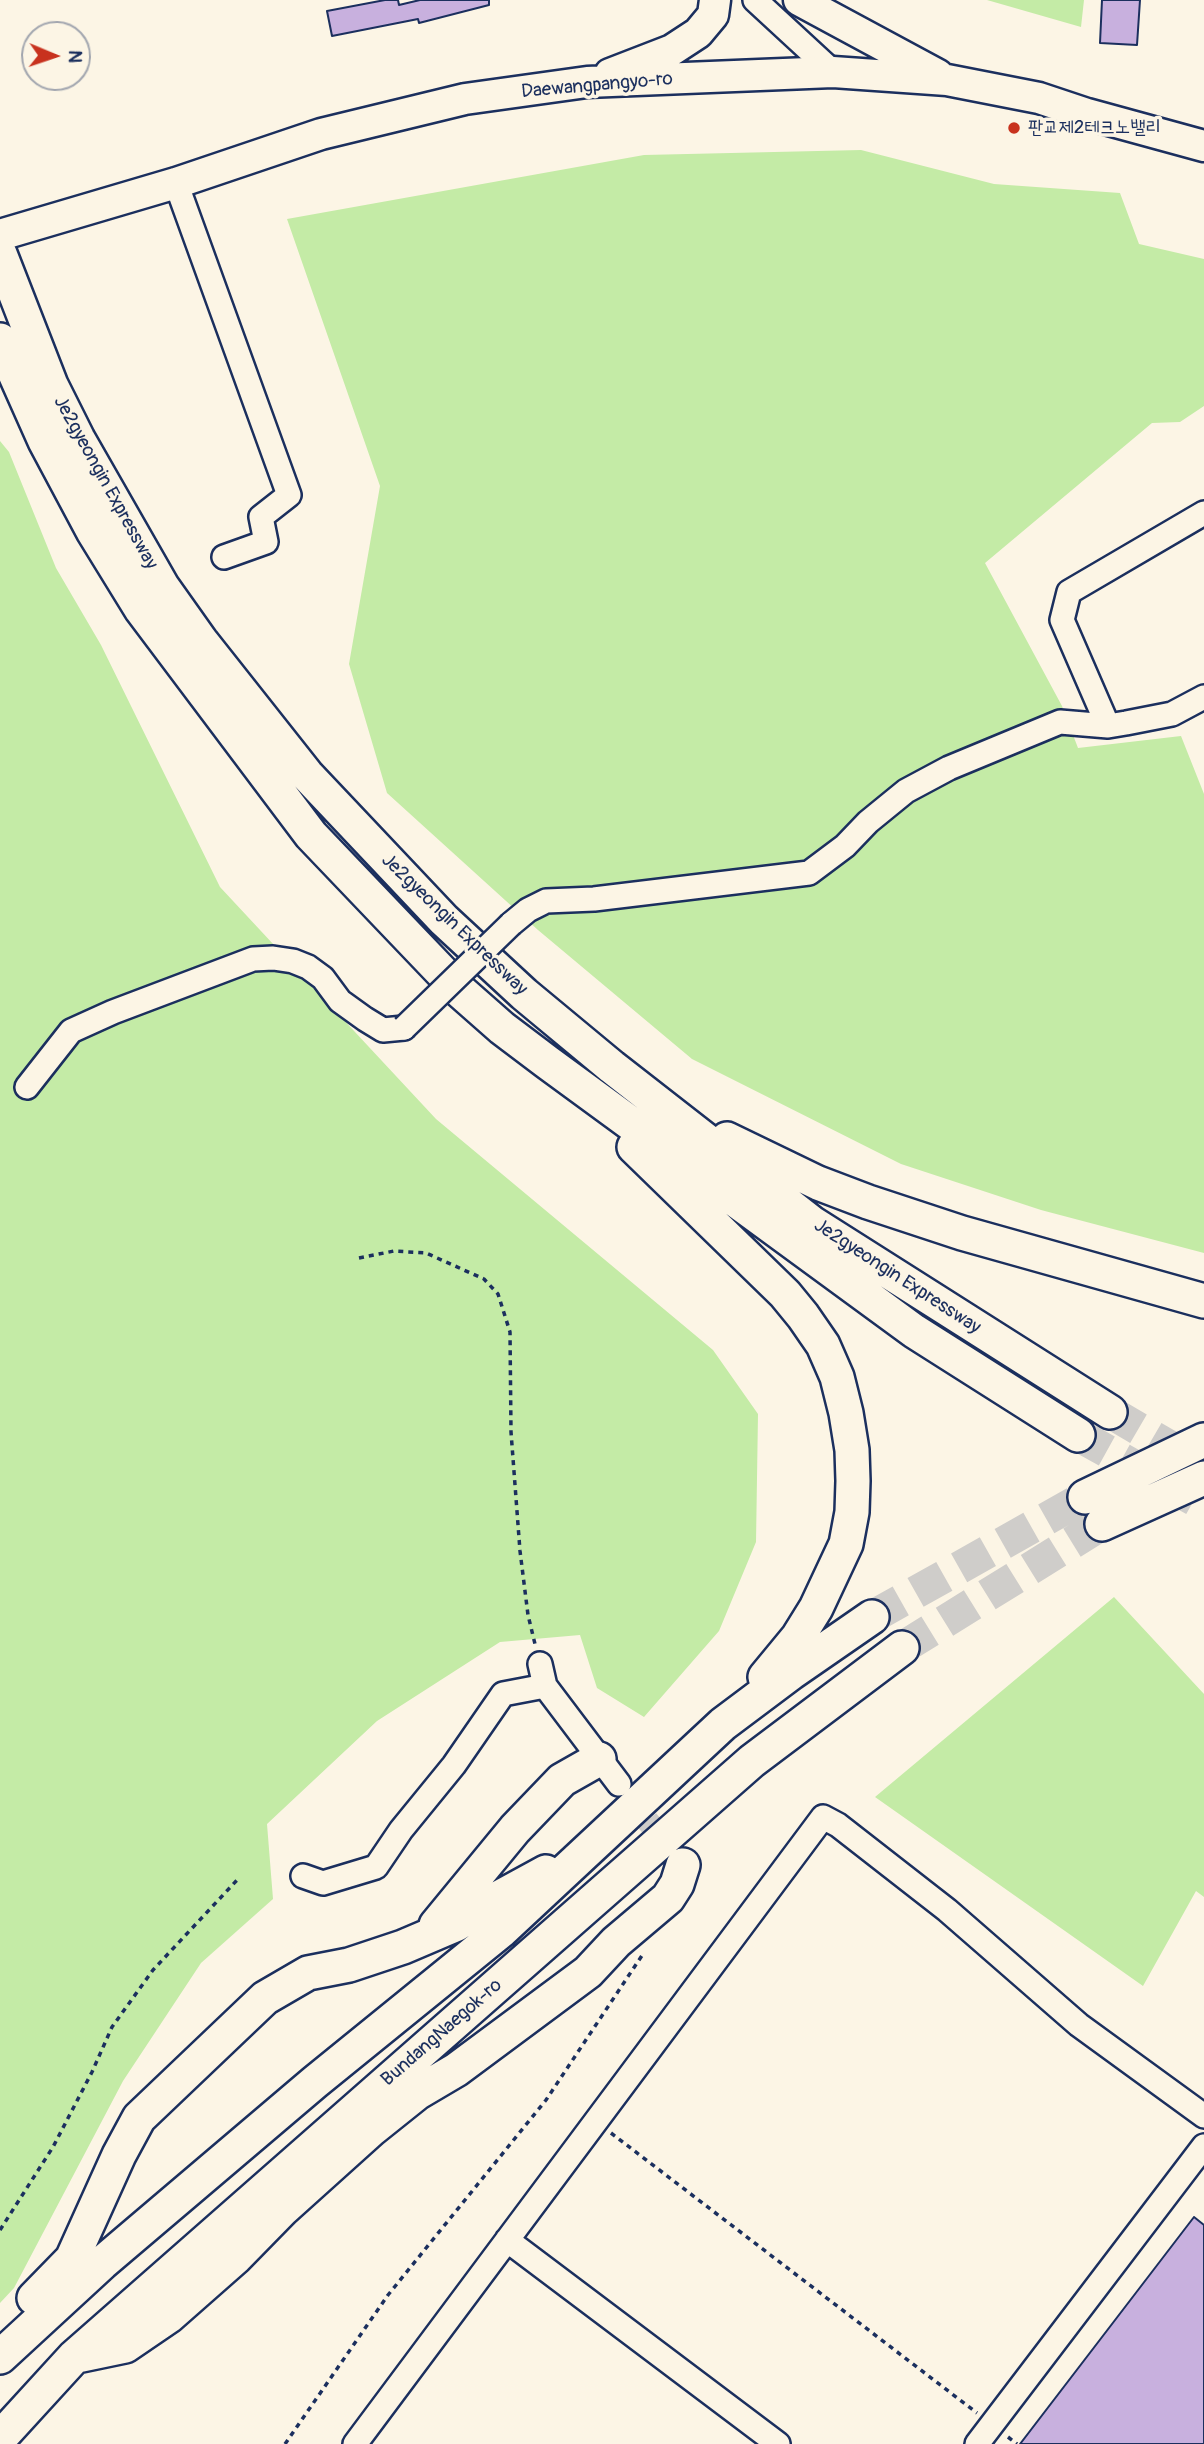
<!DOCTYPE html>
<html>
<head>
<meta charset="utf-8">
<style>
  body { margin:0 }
  #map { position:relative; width:1204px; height:2444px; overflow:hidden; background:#fcf5e5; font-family:Pangolin,sans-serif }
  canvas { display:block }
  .north { position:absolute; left:21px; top:21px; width:70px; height:70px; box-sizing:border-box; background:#fcf5e5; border:2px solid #a2a6af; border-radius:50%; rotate:92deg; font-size:19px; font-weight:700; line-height:28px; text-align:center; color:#1b2f5e }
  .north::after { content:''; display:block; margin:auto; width:24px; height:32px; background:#c8321e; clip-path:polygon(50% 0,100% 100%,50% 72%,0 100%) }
</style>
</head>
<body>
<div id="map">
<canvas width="1204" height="2444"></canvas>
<div class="north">N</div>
</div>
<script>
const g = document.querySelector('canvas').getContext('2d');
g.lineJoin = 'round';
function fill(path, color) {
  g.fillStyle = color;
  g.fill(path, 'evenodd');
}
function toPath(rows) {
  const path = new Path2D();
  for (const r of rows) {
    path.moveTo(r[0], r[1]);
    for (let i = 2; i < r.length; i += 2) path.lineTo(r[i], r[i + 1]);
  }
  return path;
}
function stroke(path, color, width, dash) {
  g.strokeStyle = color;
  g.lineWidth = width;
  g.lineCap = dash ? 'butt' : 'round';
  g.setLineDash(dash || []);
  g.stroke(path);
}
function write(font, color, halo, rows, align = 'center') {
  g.font = font + ' Pangolin,"Poor Story",sans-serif';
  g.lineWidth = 7;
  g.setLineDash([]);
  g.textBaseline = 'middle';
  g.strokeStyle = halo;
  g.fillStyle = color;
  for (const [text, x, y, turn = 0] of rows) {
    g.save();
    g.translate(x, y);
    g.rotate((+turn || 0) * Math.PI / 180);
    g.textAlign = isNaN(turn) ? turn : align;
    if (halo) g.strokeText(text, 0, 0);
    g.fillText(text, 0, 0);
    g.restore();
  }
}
fill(toPath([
  [987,0,1084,0,1081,27],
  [861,150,994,184,1120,193,1139,244,1204,259,1204,406,1180,422,1152,423,985,563,1062,706,1078,748,1181,736,1204,794,1204,1253,1041,1210,901,1164,692,1059,538,930,387,793,349,664,380,486,287,219,644,155],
  [0,441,9,452,56,568,101,645,220,887,436,1119,713,1350,758,1414,756,1542,719,1631,644,1717,597,1688,580,1635,500,1642,377,1721,267,1824,273,1899,201,1963,123,2081,14,2288,0,2303],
  [1114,1597,1204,1694,1204,1897,1196,1891,1143,1986,875,1797]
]), '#c4eba6');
const building = toPath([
  [385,0,398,0,399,5,420,0,489,0,489,5,419,23,418,19,332,36,327,11,385,0],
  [1102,0,1140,0,1137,45,1100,43,1102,0],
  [1194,2217,1204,2225,1204,2444,1020,2444,1194,2217]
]);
fill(building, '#c8b0de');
stroke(building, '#1b2f5e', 2);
stroke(toPath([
  [626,1794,670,1849]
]), '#cfcdca', 23, [23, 11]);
stroke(toPath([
  [1110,1412,1199,1464],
  [1078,1435,1204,1505],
  [872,1617,1085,1497],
  [902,1648,1102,1524]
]), '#cfcdca', 33, [33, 17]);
const minor = toPath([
  [755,0,833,72],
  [176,183,289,495,261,517,266,542,224,557],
  [1108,726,1062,620,1069,592,1204,513],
  [511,924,528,910,546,901,594,899,809,873,845,846,868,822,906,791,949,768,1060,722,1108,726,1126,723,1172,714,1204,697],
  [27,1087,71,1031,113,1012,253,959,273,958,293,961,308,967,323,978,340,1001,365,1019,383,1030,404,1028],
  [545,1686,619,1784],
  [303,1876,323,1883,376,1867,401,1830,454,1765,503,1694,545,1686,540,1664],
  [507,2240,778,2444],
  [355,2444,823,1817,838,1825,947,1910,1079,2025,1204,2116],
  [977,2444,1204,2146]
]);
const major = toPath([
  [799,0,938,75],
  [610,74,672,50,698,33,713,15,715,0],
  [0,235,176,183,321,134,465,99,587,82,833,72,947,80,1039,98,1087,114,1204,146]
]);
const highway = toPath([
  [0,254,51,385,78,439,162,586,201,641,307,775,444,920,524,994,612,1067,812,1223,1110,1412],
  [0,340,45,441,93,531,141,609,311,835,460,991,502,1028,547,1062,914,1331,1078,1435],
  [727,1139,818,1183,868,1202,962,1233,1204,1301],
  [634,1147,785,1294,803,1316,823,1345,837,1377,846,1413,852,1450,853,1481,852,1512,846,1544,816,1608,798,1637,765,1677],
  [1085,1497,1204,1440],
  [1102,1524,1204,1478],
  [436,1925,515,1829,562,1780,599,1759],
  [34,2298,72,2259,119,2155,139,2118,265,1998,308,1973,349,1965,403,1947,457,1924,491,1902,546,1872],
  [77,2356,125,2346,169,2316,236,2257,282,2210,372,2129,417,2093,456,2070,588,1972,616,1942,668,1898,677,1884,683,1865],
  [0,2357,102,2263,315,2082,501,1931,723,1724,791,1673,872,1617],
  [0,2438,74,2357,752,1761,902,1648]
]);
stroke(minor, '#1b2f5e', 28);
stroke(major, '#1b2f5e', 35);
stroke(highway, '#1b2f5e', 38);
stroke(toPath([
  [359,1258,394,1251,426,1253,484,1279,498,1294,510,1332,511,1432,520,1551,528,1615,535,1644],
  [611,2133,977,2413],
  [0,2230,53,2147,92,2072,112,2027,153,1970,238,1879],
  [1008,2437,1017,2444],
  [285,2444,388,2295,546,2100,643,1954]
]), '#1b2f5e', 3.5, [5, 5]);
stroke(minor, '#fcf5e5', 23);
stroke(major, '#fcf5e5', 30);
stroke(highway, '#fcf5e5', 33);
const minorBridge = toPath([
  [404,1028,511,924]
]);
stroke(minorBridge, '#1b2f5e', 28, []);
stroke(minorBridge, '#fcf5e5', 23);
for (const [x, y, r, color] of [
  [1014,128,7,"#c8321e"]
]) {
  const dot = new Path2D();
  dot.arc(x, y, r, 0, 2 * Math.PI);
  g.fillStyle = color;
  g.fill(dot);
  stroke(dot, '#fcf5e5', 2.5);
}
write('19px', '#1b2f5e', '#fcf5e5', [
  ["Daewangpangyo-ro",597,86,-5],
  ["Je2gyeongin Expressway",105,483,61],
  ["Je2gyeongin Expressway",454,925,44],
  ["Je2gyeongin Expressway",897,1277,33],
  ["BundangNaegok-ro",442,2033,-41]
]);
write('19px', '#1b2f5e', '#fcf5e5', [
  ["판교제2테크노밸리",1028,128]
], 'left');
</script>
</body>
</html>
